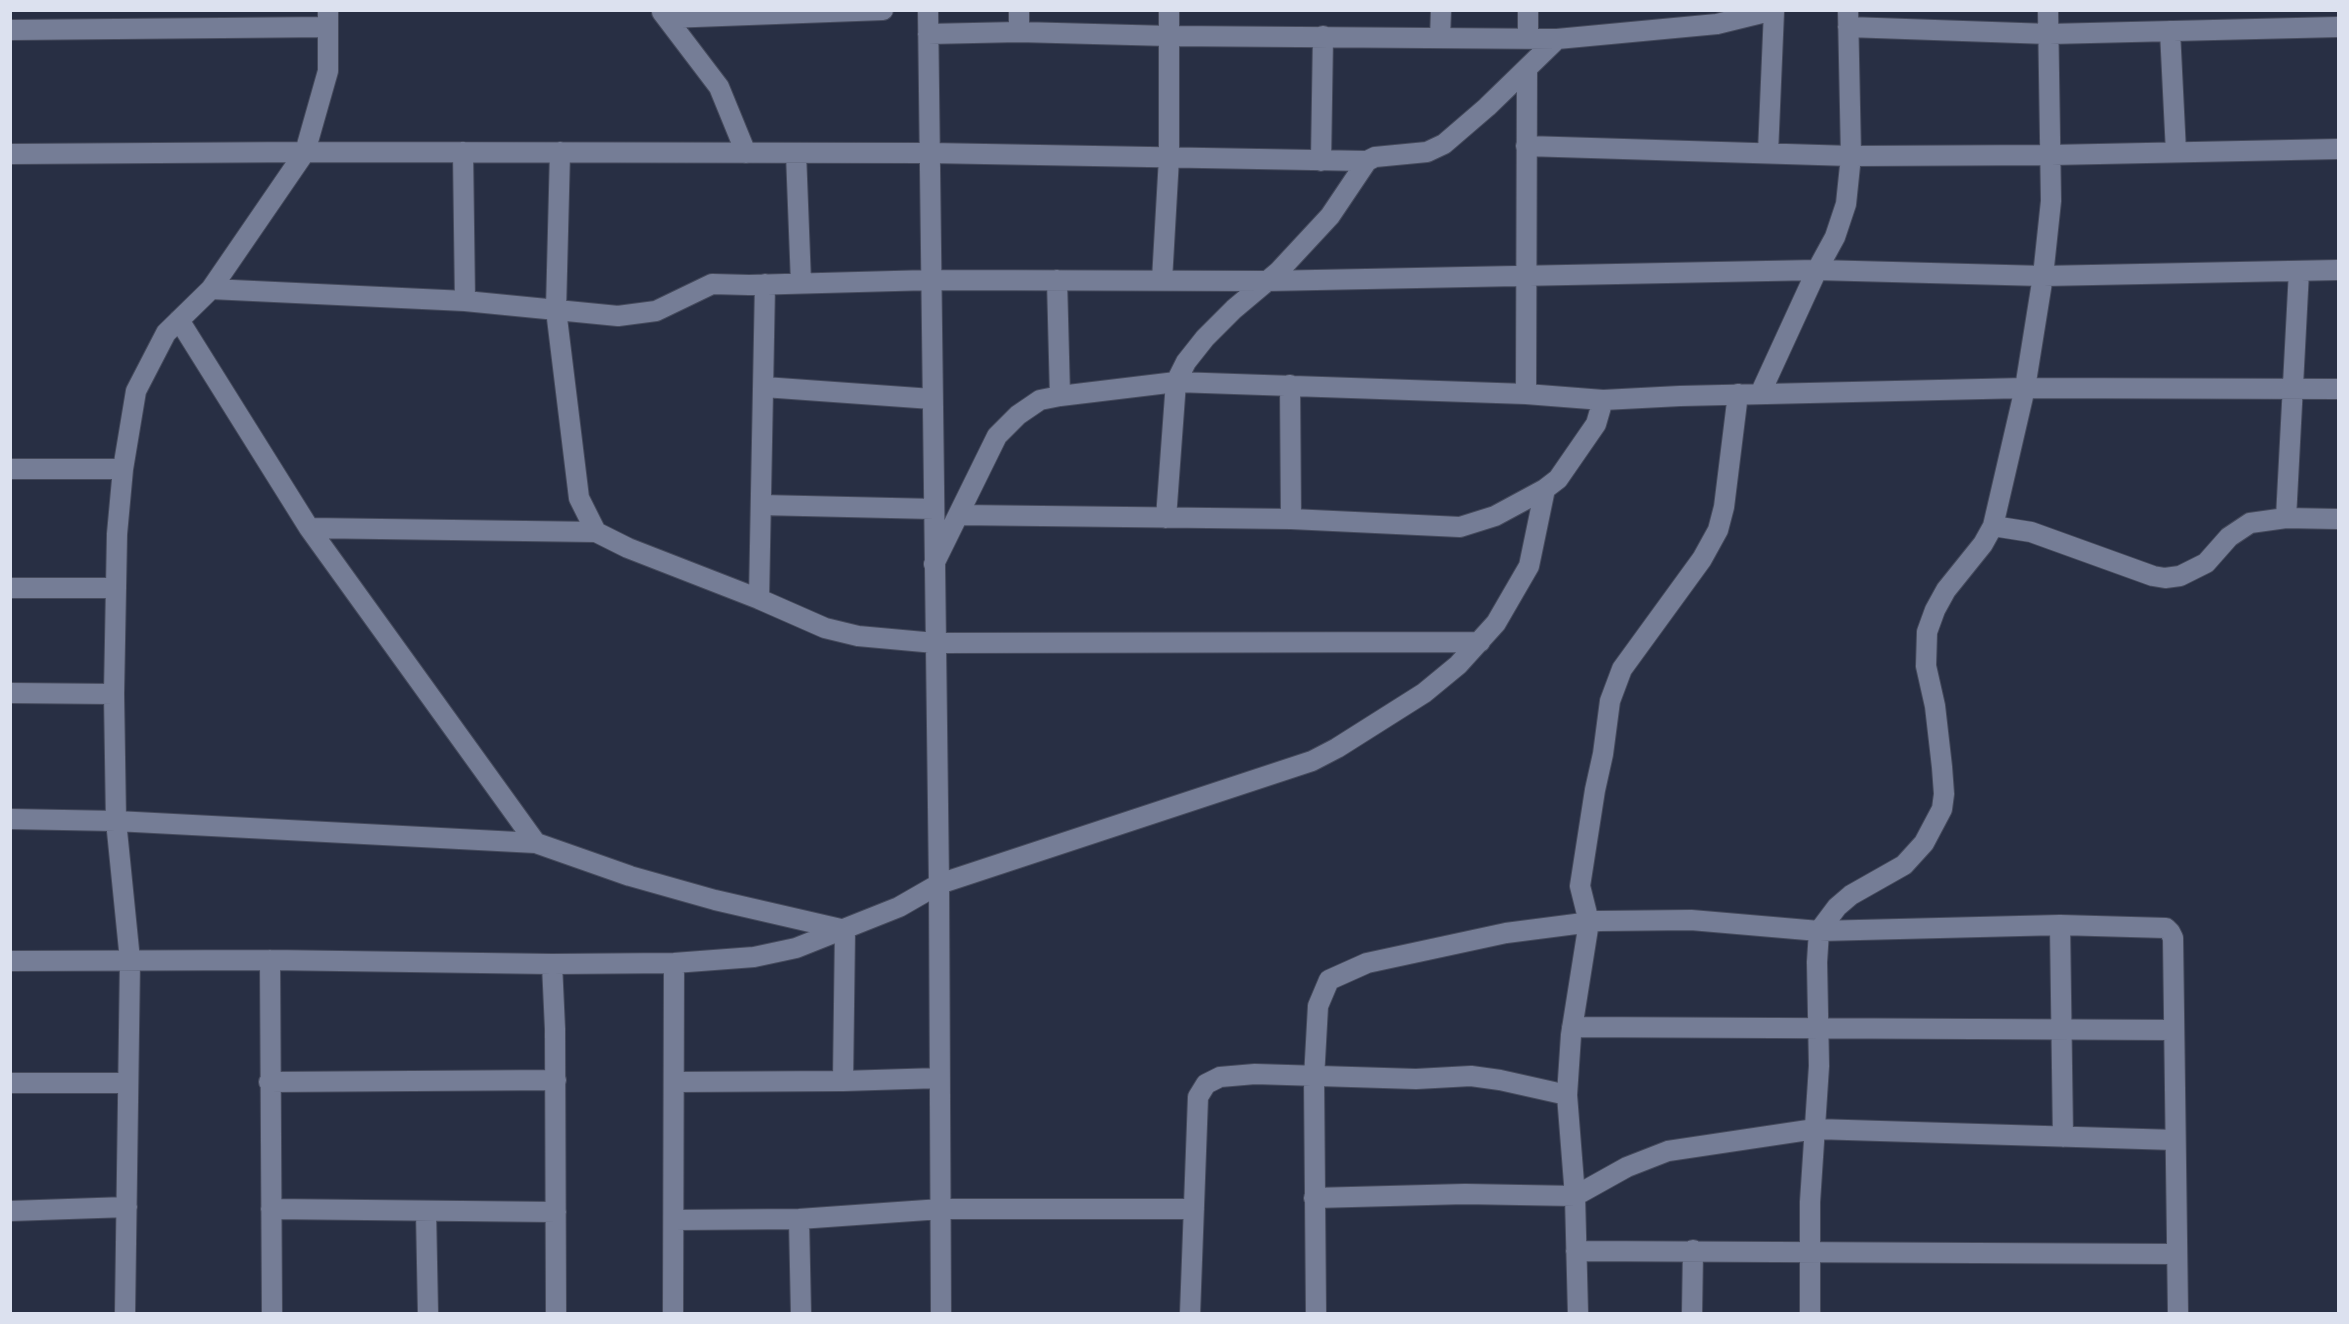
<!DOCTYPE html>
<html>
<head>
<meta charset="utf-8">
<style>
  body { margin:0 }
  #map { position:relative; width:2349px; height:1324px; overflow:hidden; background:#282f44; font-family:Merriweather,serif }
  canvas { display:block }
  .frame { position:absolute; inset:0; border:12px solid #dce1ef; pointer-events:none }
</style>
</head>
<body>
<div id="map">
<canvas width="2349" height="1324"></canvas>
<div class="frame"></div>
</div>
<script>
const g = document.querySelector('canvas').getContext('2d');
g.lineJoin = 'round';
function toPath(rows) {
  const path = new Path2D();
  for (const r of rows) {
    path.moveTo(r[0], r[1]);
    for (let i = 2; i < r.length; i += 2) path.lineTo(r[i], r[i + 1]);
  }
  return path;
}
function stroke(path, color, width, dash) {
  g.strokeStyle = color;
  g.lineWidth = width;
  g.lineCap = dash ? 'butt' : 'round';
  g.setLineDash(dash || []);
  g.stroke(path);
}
const minor = toPath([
  [928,10,939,884,941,1314],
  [1019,10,1019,32],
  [1528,10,1528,38],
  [662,12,719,87,746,153],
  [668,18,883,10],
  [1848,27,2049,34,2338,27],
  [10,30,328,27],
  [2170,31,2176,152],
  [928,34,1019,32,1169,36,1557,39,1717,24,1774,10],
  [1440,38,1441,10],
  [1526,146,1851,156,2051,155,2338,149],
  [463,152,465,301],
  [560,152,556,310,579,498,596,532],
  [796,153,801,283],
  [1768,153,1774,11],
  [10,154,305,152,930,153,1367,161],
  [1321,161,1323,36],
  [1057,280,1060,396],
  [1162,280,1169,158,1169,10],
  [211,289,465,301,618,316,656,311,712,284,749,285,931,280,1266,281,1817,270,2043,276,2338,270],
  [179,320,309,528,536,843],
  [1290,385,1291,519],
  [764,387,932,399],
  [1526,394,1527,68],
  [1760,394,1817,270,1835,237,1846,204,1851,156,1848,10],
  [10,469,123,469],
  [761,505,934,509],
  [959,515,1291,519,1460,527,1495,516,1545,489,1558,479,1596,424,1603,400],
  [1166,518,1176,382,1186,362,1205,338,1234,309,1278,272,1330,216,1367,161,1375,157,1427,152,1444,144,1487,107,1557,39],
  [2286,518,2299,271],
  [1993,526,2031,532,2153,576,2165,578,2180,576,2206,563,2229,537,2250,523,2286,518,2338,519],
  [309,528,596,532,628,548,759,599,825,628,858,636,935,643,1480,642],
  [934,564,997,436,1018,415,1040,400,1060,396,1176,382,1526,394,1603,400,1680,396,2025,388,2338,389],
  [10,588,116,588],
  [759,599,765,284],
  [10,693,114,694],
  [10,819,116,821,536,843,630,876,715,900,845,930,843,1081],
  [2060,925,2063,1137],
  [270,960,272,1314],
  [10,961,270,960,552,964,555,1029,556,1314],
  [552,964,674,963,754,957,796,948,899,907,939,884,1312,761,1337,748,1424,693,1458,665,1496,623,1529,566,1545,489],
  [1572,1027,2174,1030],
  [269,1082,556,1080],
  [675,1082,843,1081,939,1078],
  [10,1083,128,1083],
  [1314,1198,1465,1194,1575,1196,1627,1167,1668,1151,1815,1129,2175,1140],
  [271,1209,556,1212],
  [10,1211,127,1207],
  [426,1211,428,1314],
  [799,1219,801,1314],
  [674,1220,799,1219,941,1209,1194,1209],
  [1576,1251,2176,1254],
  [125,1314,130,960,116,821,114,694,117,534,123,469,136,391,166,333,211,289,305,152,328,71,328,10],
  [673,1314,674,963],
  [1190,1314,1198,1097,1206,1084,1220,1077,1255,1074,1416,1079,1471,1076,1500,1080,1567,1095],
  [1316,1314,1314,1078,1318,1006,1329,980,1367,963,1506,933,1599,921,1691,920,1819,931,2060,925,2166,928,2170,932,2173,938,2178,1314],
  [1578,1314,1575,1196,1567,1095,1571,1035,1589,922,1580,886,1595,790,1603,754,1610,701,1622,669,1702,559,1718,530,1724,507,1738,394],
  [1692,1314,1693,1250],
  [1810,1314,1810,1202,1819,1066,1817,962,1819,931,1837,907,1851,895,1904,865,1924,843,1942,809,1944,794,1942,767,1935,706,1926,666,1927,632,1935,610,1946,590,1983,544,1993,526,2025,388,2043,276,2051,201,2048,10]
]);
stroke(minor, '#464b5d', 22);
stroke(minor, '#757d96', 20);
</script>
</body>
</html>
